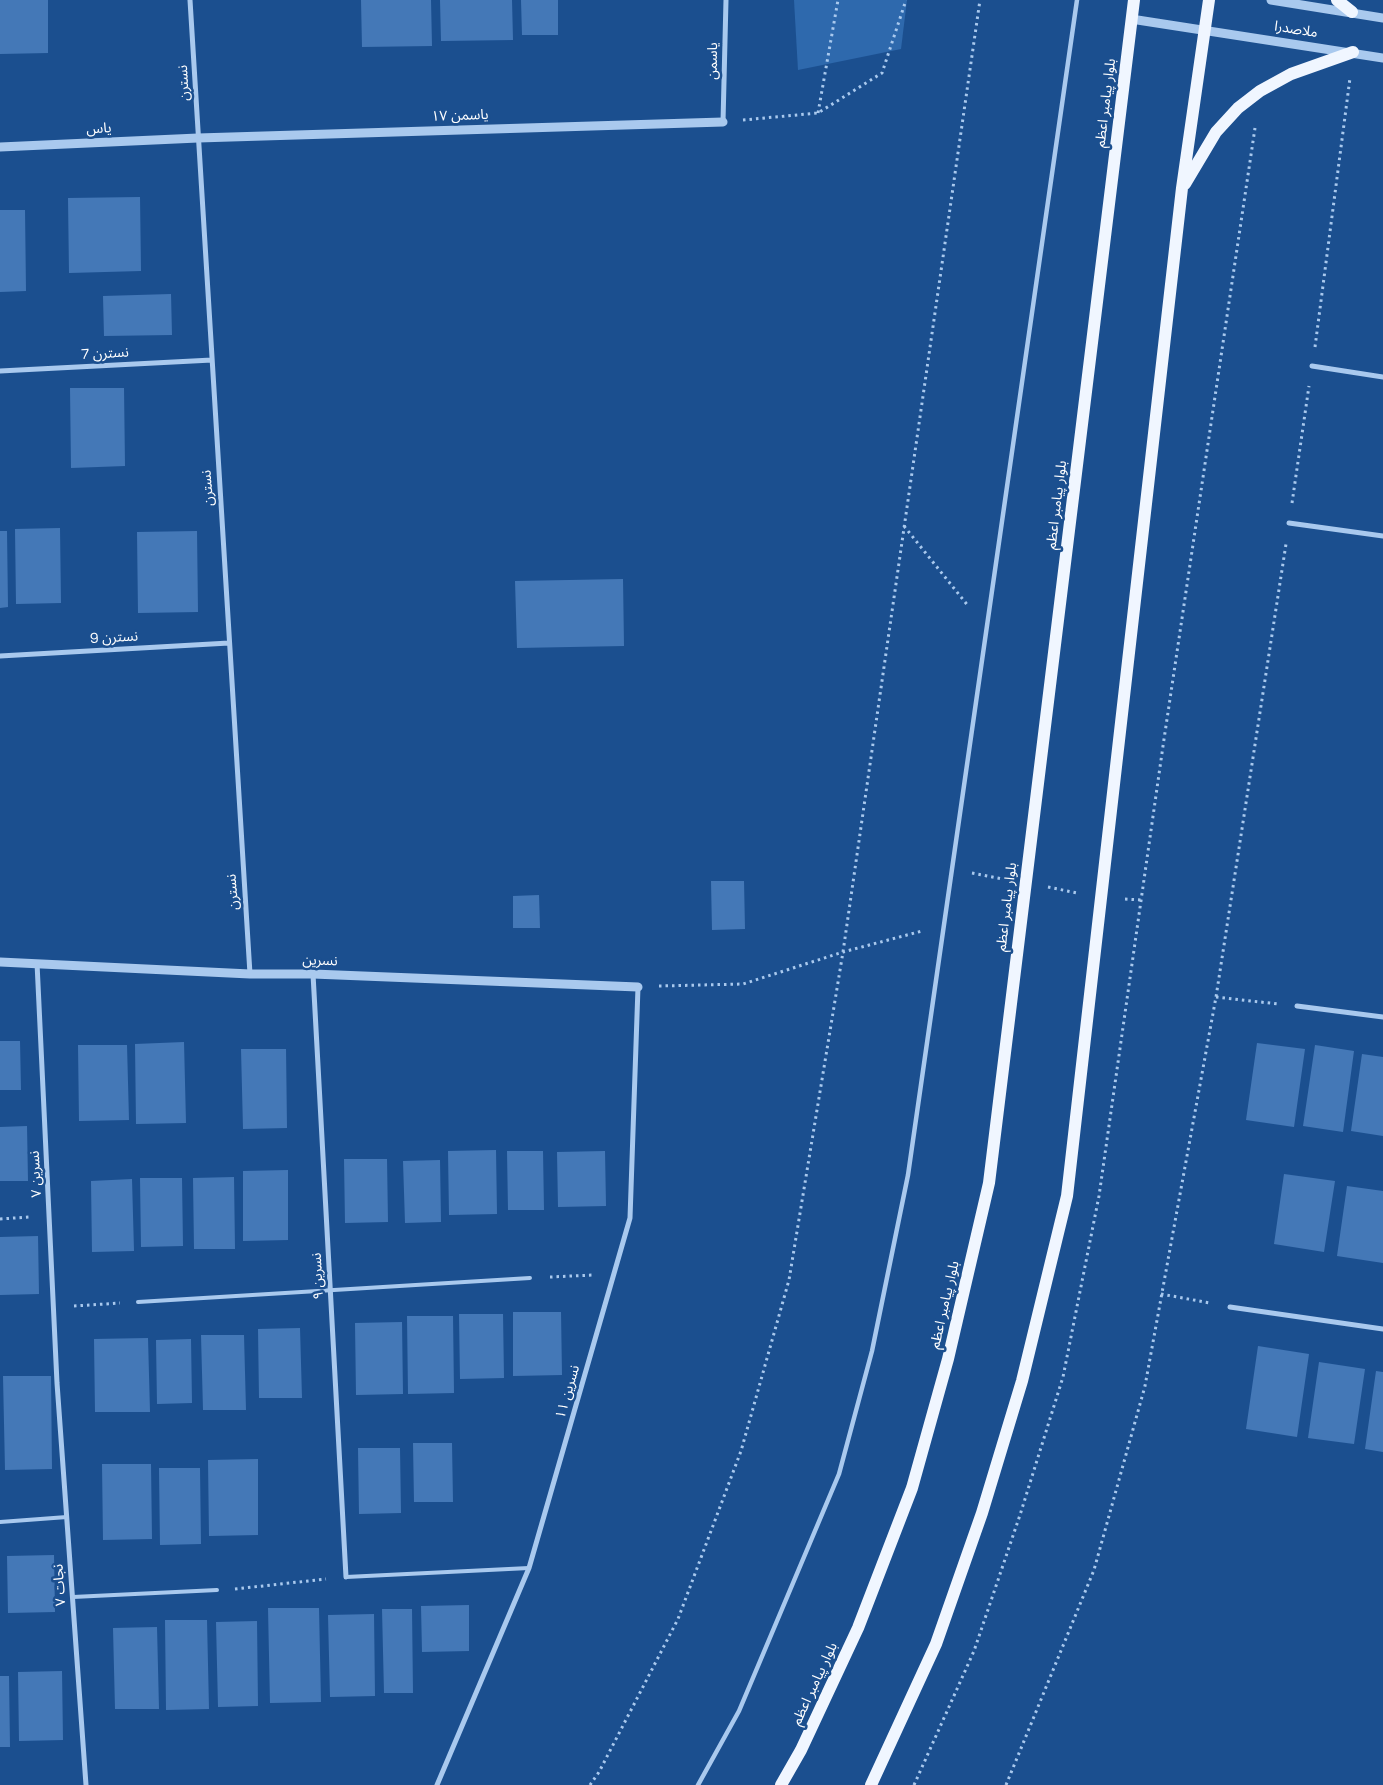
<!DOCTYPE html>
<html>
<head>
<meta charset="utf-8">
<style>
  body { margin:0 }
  canvas { display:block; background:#1b4f8f }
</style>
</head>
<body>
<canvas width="1383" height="1785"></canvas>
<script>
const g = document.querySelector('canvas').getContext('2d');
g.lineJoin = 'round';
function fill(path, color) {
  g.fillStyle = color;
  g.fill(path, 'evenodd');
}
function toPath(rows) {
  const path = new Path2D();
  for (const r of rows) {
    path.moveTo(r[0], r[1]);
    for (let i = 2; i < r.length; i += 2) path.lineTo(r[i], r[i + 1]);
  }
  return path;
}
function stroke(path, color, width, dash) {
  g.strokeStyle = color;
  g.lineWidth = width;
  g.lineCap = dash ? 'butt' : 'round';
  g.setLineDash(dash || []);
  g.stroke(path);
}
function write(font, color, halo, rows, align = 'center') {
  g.font = font + ' "Space Grotesk","Noto Sans Arabic",sans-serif';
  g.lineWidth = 5;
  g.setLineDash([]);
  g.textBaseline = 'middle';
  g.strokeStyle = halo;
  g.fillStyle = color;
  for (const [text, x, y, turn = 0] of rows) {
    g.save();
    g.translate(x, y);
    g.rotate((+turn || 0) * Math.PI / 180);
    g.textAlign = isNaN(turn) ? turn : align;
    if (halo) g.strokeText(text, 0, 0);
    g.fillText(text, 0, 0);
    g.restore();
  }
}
fill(toPath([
  [794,0,907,0,901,49,798,70]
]), '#2e69ad');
fill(toPath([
  [0,0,48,0,48,53,0,54],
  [361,0,431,0,432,46,362,47],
  [440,0,512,0,513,40,441,41],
  [521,0,558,0,558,35,522,35],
  [140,197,141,271,69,273,68,198],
  [0,210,25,210,26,291,0,292],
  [171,294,172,335,104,336,103,296],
  [70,388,124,388,125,466,71,468],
  [60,528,61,603,16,604,15,529],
  [0,531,7,531,8,607,0,608],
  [197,531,198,612,138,613,137,532],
  [623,579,624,646,517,648,515,581],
  [711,881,744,881,745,929,712,930],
  [539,895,540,928,513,928,513,896],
  [0,1041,20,1041,21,1090,0,1090],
  [184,1042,186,1123,136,1124,135,1044],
  [1257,1043,1305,1049,1294,1127,1246,1120],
  [78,1045,127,1045,129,1120,79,1121],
  [1315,1045,1354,1051,1343,1132,1303,1126],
  [241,1049,286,1049,287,1128,243,1129],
  [1362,1054,1383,1057,1383,1136,1351,1131],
  [27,1126,28,1181,0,1181,0,1127],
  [496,1150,497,1214,449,1215,448,1151],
  [507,1151,543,1151,544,1210,508,1210],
  [605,1151,606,1206,558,1207,557,1152],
  [344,1159,387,1159,388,1222,345,1223],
  [440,1160,441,1222,405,1223,403,1161],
  [288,1170,288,1240,243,1241,243,1171],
  [1284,1174,1335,1181,1324,1252,1274,1244],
  [234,1177,235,1249,194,1249,193,1178],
  [140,1178,182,1178,183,1246,141,1247],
  [132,1179,134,1251,92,1252,91,1181],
  [1347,1186,1383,1191,1383,1263,1337,1256],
  [38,1236,39,1294,0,1295,0,1237],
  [513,1312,561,1312,562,1375,513,1376],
  [459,1314,503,1314,504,1378,460,1379],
  [407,1316,453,1316,454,1393,408,1394],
  [402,1322,403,1394,356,1395,355,1323],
  [300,1328,302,1398,259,1398,258,1329],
  [201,1335,244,1335,246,1410,203,1410],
  [148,1338,150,1412,95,1412,94,1339],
  [191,1339,192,1403,157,1404,156,1340],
  [1258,1346,1309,1354,1297,1437,1246,1429],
  [1319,1362,1365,1369,1354,1444,1308,1438],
  [1376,1371,1383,1372,1383,1452,1365,1449],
  [3,1376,51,1376,52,1469,5,1470],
  [413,1443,452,1443,453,1502,414,1502],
  [358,1448,400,1448,401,1513,359,1514],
  [258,1459,258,1535,209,1536,208,1460],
  [102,1464,151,1464,152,1539,103,1540],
  [159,1468,200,1468,201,1544,160,1545],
  [54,1555,55,1612,8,1613,7,1556],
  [469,1605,469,1651,422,1652,421,1606],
  [268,1608,319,1608,321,1702,270,1703],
  [382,1609,412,1609,413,1693,384,1693],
  [374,1614,375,1696,330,1697,328,1615],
  [165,1620,207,1620,209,1709,166,1710],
  [257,1621,258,1706,218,1707,216,1622],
  [157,1627,159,1709,115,1709,113,1628],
  [62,1671,63,1740,19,1741,18,1672],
  [0,1676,9,1676,10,1747,0,1747]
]), '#4478b7');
stroke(toPath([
  [818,113,838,0],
  [743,120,818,113,882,73,906,0],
  [1315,347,1350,78],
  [1292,503,1309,386],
  [904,526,969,607],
  [972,873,1003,879],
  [1048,887,1077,893],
  [1125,899,1141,900],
  [659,986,743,984,843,952,922,931],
  [1216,997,1278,1004],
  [0,1219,29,1217],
  [550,1277,594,1275],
  [1161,1294,1210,1303],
  [74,1306,120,1303],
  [235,1589,326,1579],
  [590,1785,599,1772,678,1619,741,1451,789,1280,843,952,980,0],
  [914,1785,974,1651,1020,1515,1063,1377,1099,1196,1163,746,1255,128],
  [1006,1785,1094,1570,1145,1386,1216,997,1286,544]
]), '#a9c9ee', 3, [2.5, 4]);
stroke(toPath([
  [138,1302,530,1278],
  [0,1522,67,1517],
  [346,1577,529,1568],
  [73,1597,217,1590]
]), '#a9c9ee', 4);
stroke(toPath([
  [698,1785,739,1711,839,1474,872,1351,908,1175,1077,0]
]), '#a9c9ee', 4.5);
stroke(toPath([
  [190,0,250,974],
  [723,122,726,0],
  [1312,366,1383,377],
  [0,371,212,360],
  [1289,523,1383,536],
  [0,656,229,643],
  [37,963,57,1383,86,1785],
  [313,974,346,1577],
  [1297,1006,1383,1017],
  [1230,1307,1383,1329],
  [437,1785,529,1568,630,1218,638,987]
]), '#a9c9ee', 5);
stroke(toPath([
  [1271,0,1383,18],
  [1131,19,1383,58],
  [0,147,198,138,723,122],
  [0,962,250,974,313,974,638,987]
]), '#a9c9ee', 9);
stroke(toPath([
  [1337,0,1352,12],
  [1185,184,1216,132,1238,108,1260,91,1291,74,1353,52],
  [781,1785,801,1750,858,1628,912,1488,948,1359,989,1183,1134,0],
  [871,1785,936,1644,982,1513,1022,1381,1067,1196,1182,188,1209,0]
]), '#f0f6ff', 12);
write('14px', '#fff', '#1b4f8f', [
  ["ملاصدرا",1296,30,9],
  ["یاسمن",713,61,-89],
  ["نسترن",184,83,-93],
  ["بلوار پیامبر اعظم",1106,103,-83],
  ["یاسمن ۱۷",460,116,-2],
  ["یاس",99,129,-3],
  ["نسترن 7",105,354,-3],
  ["نسترن",208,488,-94],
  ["بلوار پیامبر اعظم",1057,505,-83],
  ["نسترن 9",114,638,-3],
  ["نسترن",233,892,-94],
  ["بلوار پیامبر اعظم",1007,907,-83],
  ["نسرین",320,961,2],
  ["نسرین ۷",36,1174,-93],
  ["نسرین ۹",318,1276,-93],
  ["بلوار پیامبر اعظم",945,1305,-77],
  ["نسرین ۱۱",568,1392,-74],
  ["نجات ۷",60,1585,-94],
  ["بلوار پیامبر اعظم",815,1684,-65]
]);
</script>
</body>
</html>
